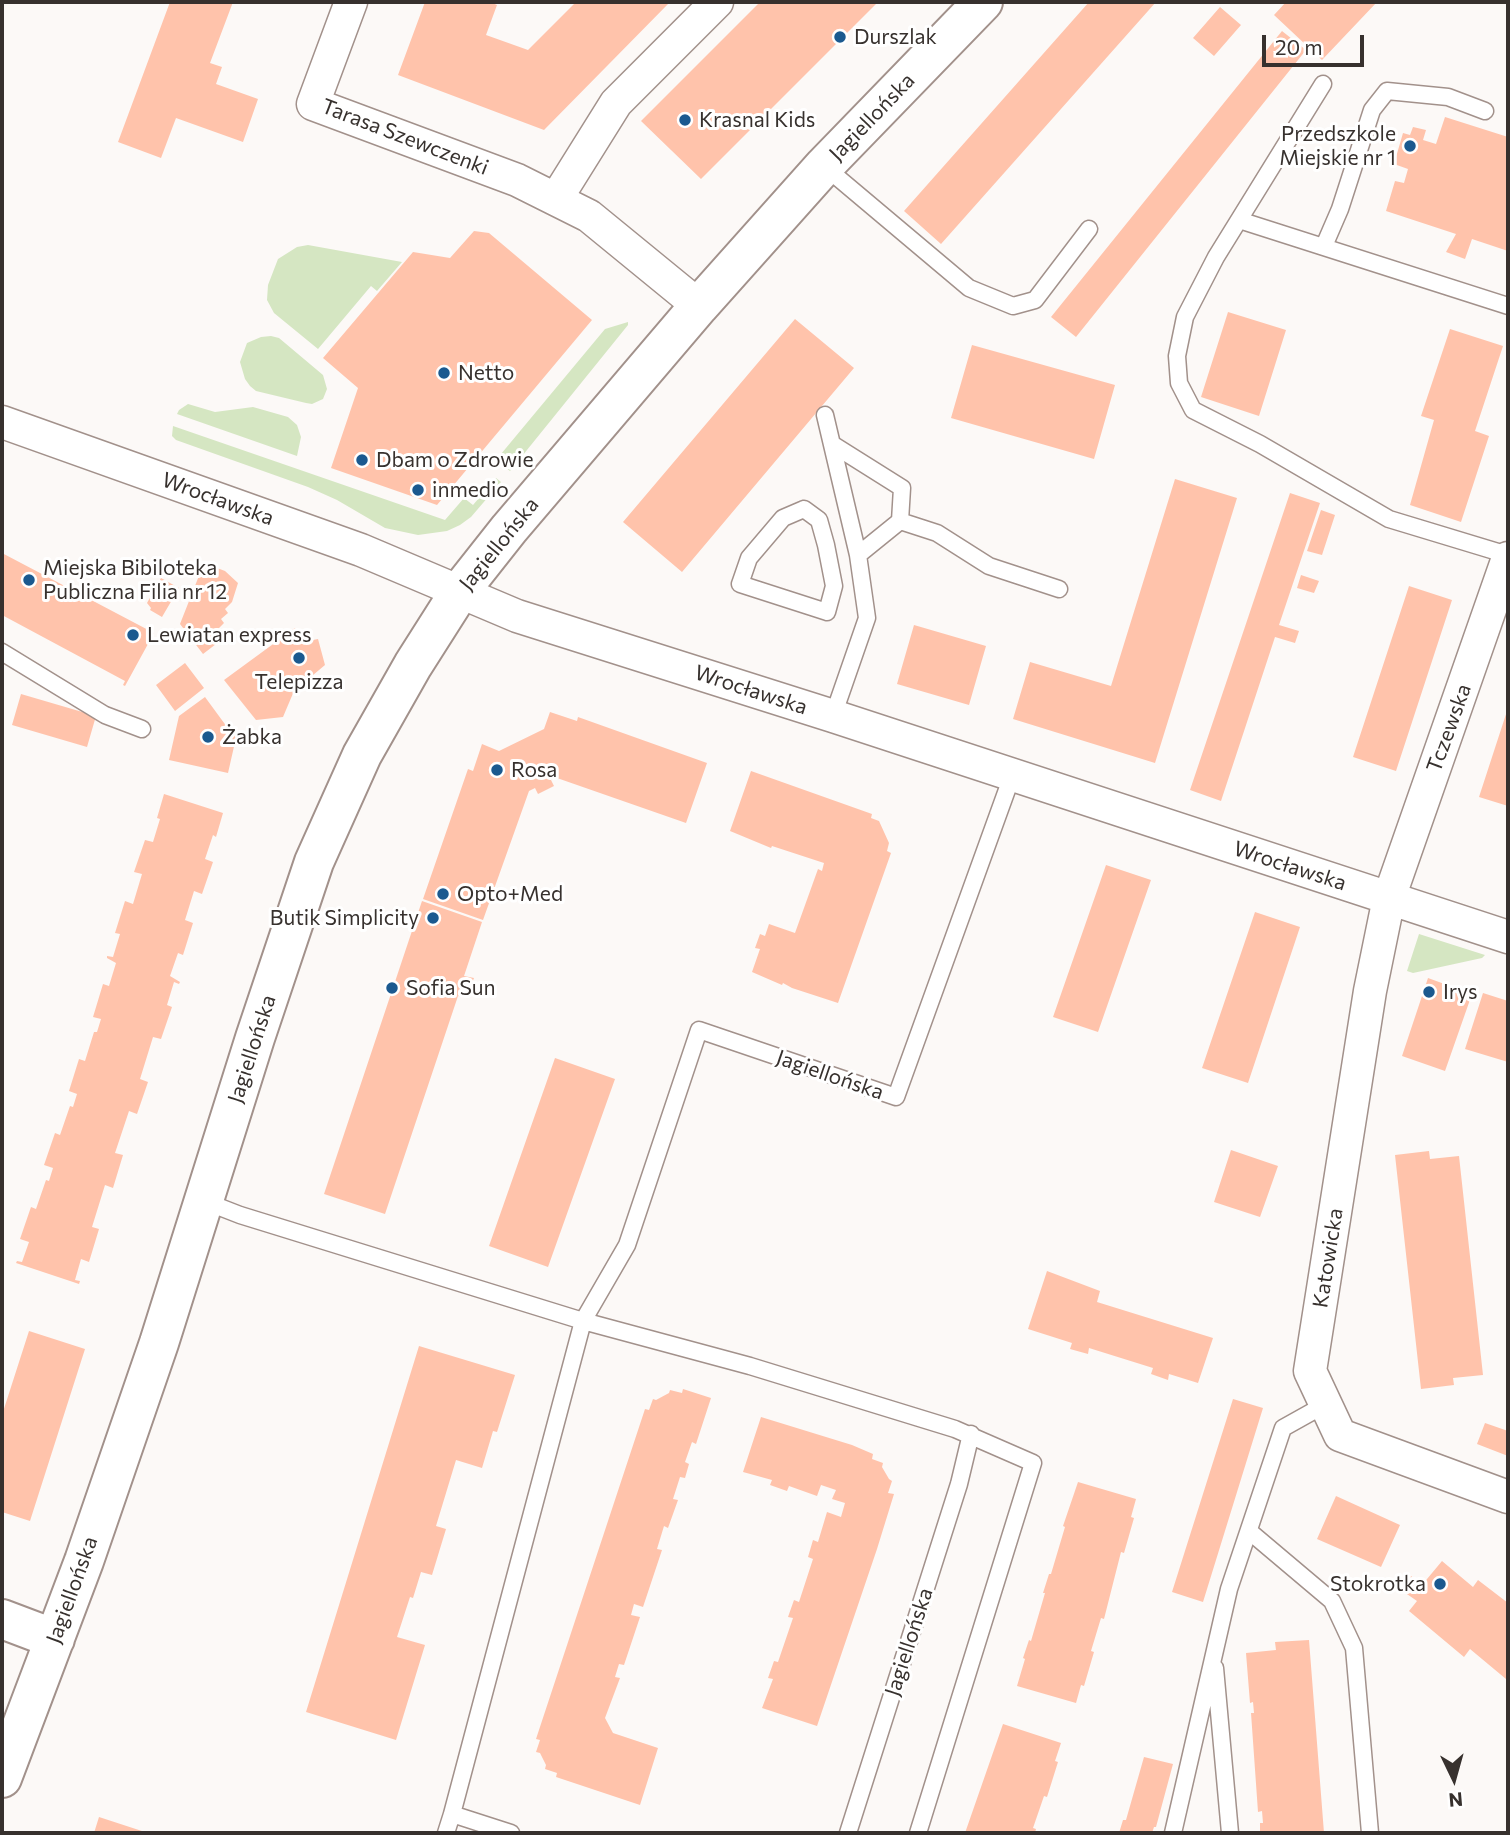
<!DOCTYPE html>
<html>
<head>
<meta charset="utf-8">
<style>
  body { margin:0 }
  #map { position:relative; width:1510px; height:1835px; overflow:hidden; background:#fcf9f7; font-family:Commissioner,sans-serif }
  canvas { display:block }
  .frame { position:absolute; inset:0; border:4px solid #37312e; pointer-events:none }
  .north { position:absolute; left:1419px; top:1744px; width:70px; height:70px; -webkit-text-stroke:5px #fff; paint-order:stroke; rotate:175deg; font-size:19px; font-weight:700; line-height:28px; text-align:center; color:#37312e }
  .north::after { content:''; display:block; margin:auto; width:24px; height:32px; background:#37312e; clip-path:polygon(50% 0,100% 100%,50% 72%,0 100%) }
  .scale { position:absolute; left:1262px; top:35px; width:102px; height:32px; box-sizing:border-box; border:4px solid #37312e; border-top:0; padding-left:9px; font-size:21px; line-height:24px; white-space:nowrap; color:#37312e; -webkit-text-stroke:5px #fff; paint-order:stroke }
</style>
</head>
<body>
<div id="map">
<canvas width="1510" height="1835"></canvas>
<div class="frame"></div>
<div class="north">N</div>
<div class="scale">20 m</div>
</div>
<script>
const g = document.querySelector('canvas').getContext('2d');
g.lineJoin = 'round';
function fill(path, color) {
  g.fillStyle = color;
  g.fill(path, 'evenodd');
}
function toPath(rows) {
  const path = new Path2D();
  for (const r of rows) {
    path.moveTo(r[0], r[1]);
    for (let i = 2; i < r.length; i += 2) path.lineTo(r[i], r[i + 1]);
  }
  return path;
}
function stroke(path, color, width, dash) {
  g.strokeStyle = color;
  g.lineWidth = width;
  g.lineCap = dash ? 'butt' : 'round';
  g.setLineDash(dash || []);
  g.stroke(path);
}
function write(font, color, halo, rows, align = 'center') {
  g.font = font + ' Commissioner,sans-serif';
  g.lineWidth = 6;
  g.setLineDash([]);
  g.textBaseline = 'middle';
  g.strokeStyle = halo;
  g.fillStyle = color;
  for (const [text, x, y, turn = 0] of rows) {
    g.save();
    g.translate(x, y);
    g.rotate((+turn || 0) * Math.PI / 180);
    g.textAlign = isNaN(turn) ? turn : align;
    if (halo) g.strokeText(text, 0, 0);
    g.fillText(text, 0, 0);
    g.restore();
  }
}
fill(toPath([
  [308,245,402,262,377,291,371,286,318,349,274,313,267,300,268,285,278,259,297,247],
  [628,322,628,325,510,471,496,460,605,329],
  [271,336,279,338,323,375,327,389,323,399,312,404,306,403,256,391,250,386,245,379,240,362,247,343,261,337],
  [188,404,215,412,253,407,288,417,297,425,301,437,297,456,177,414,179,410],
  [173,426,445,520,464,498,473,505,496,478,501,482,471,517,460,525,447,531,418,535,385,528,337,500,308,487,176,440,172,436],
  [1419,934,1485,955,1482,958,1413,973,1407,971]
]), '#d5e6c2');
fill(toPath([
  [170,2,233,2,210,63,222,67,216,84,258,99,243,142,176,118,161,158,118,142],
  [425,2,490,2,497,5,486,35,528,50,576,2,670,2,544,130,398,75],
  [760,2,878,2,701,179,641,121],
  [1089,2,1156,2,941,244,904,211],
  [1286,2,1377,2,1322,60,1274,15],
  [1220,7,1241,25,1214,56,1193,38],
  [1282,31,1306,50,1076,337,1051,317],
  [1445,117,1508,137,1508,251,1472,239,1465,259,1446,252,1456,234,1386,211,1395,181,1404,183,1408,169,1394,164,1403,133,1410,135,1413,127,1426,130,1423,140,1436,144],
  [474,231,489,233,592,320,437,505,331,468,358,388,323,358,413,252,450,258],
  [1228,312,1286,330,1259,416,1201,397],
  [795,319,854,368,682,572,623,522],
  [1450,329,1503,346,1475,431,1489,436,1461,522,1410,505,1434,420,1421,416],
  [972,345,1115,385,1094,459,951,418],
  [1175,479,1237,498,1155,763,1013,719,1030,662,1111,686],
  [1290,493,1320,503,1279,625,1299,631,1295,643,1275,637,1221,801,1190,790],
  [1321,510,1335,515,1322,555,1307,551],
  [2,553,154,633,125,686,123,685,125,681,2,615],
  [204,563,225,571,238,583,232,602,225,609,228,613,221,619,224,623,218,629,221,633,213,640,216,644,203,654,180,624],
  [1301,575,1319,581,1314,593,1297,588],
  [161,578,179,588,162,617,150,610,151,608,147,603],
  [1409,586,1452,600,1396,771,1353,757],
  [914,625,986,646,969,705,897,684],
  [295,628,303,642,318,639,325,665,294,691,283,717,256,720,224,680],
  [185,663,204,688,175,711,156,685],
  [21,694,96,716,87,747,12,725],
  [205,697,227,727,238,729,228,773,169,760,179,716],
  [1508,708,1508,806,1479,797],
  [550,712,577,721,578,717,707,763,686,823,557,778,551,780,554,786,538,794,535,788,529,791,483,920,423,899,468,769,473,771,482,744,499,751,544,729],
  [751,771,872,814,871,818,879,821,889,843,887,851,891,853,838,1003,792,988,783,983,782,985,752,972,760,949,755,948,760,934,765,936,769,924,795,933,818,869,822,871,824,863,772,846,771,848,730,831],
  [164,794,223,813,216,837,213,835,205,859,213,862,202,894,194,891,185,920,193,923,183,955,178,953,170,976,180,982,179,984,174,982,167,1005,172,1007,161,1039,153,1037,140,1079,148,1082,137,1114,129,1111,115,1153,123,1155,113,1188,105,1185,92,1227,99,1229,89,1262,81,1259,75,1280,80,1281,79,1284,16,1263,17,1261,22,1262,29,1242,20,1239,31,1207,36,1209,46,1180,49,1181,53,1168,44,1165,55,1133,60,1135,70,1106,73,1107,77,1094,69,1091,79,1059,85,1061,94,1032,97,1032,101,1019,93,1017,103,984,109,986,116,963,107,958,107,956,113,957,120,934,115,933,125,901,133,904,142,874,134,872,145,840,153,842,160,819,157,818],
  [1106,865,1151,880,1098,1032,1053,1017],
  [422,901,482,922,464,976,474,978,466,998,458,996,385,1214,324,1194],
  [1255,912,1300,927,1248,1083,1202,1068],
  [1428,978,1472,994,1445,1071,1402,1056],
  [1483,993,1508,1001,1508,1062,1465,1049],
  [555,1058,615,1079,548,1267,489,1246],
  [1231,1150,1278,1166,1260,1217,1214,1202],
  [1429,1151,1430,1159,1459,1156,1483,1375,1453,1378,1454,1385,1421,1389,1395,1155],
  [1047,1271,1100,1291,1097,1302,1213,1338,1198,1383,1169,1374,1168,1380,1151,1374,1153,1368,1089,1348,1088,1354,1070,1349,1072,1343,1028,1329],
  [29,1331,85,1349,30,1521,2,1512,2,1415],
  [419,1346,515,1375,497,1432,493,1431,482,1468,456,1460,436,1526,446,1529,432,1575,421,1572,413,1598,410,1597,397,1637,425,1645,396,1740,306,1712],
  [683,1389,711,1398,696,1444,692,1442,685,1462,689,1464,685,1478,680,1477,673,1499,678,1500,668,1528,664,1526,657,1549,662,1550,643,1607,634,1604,631,1615,640,1617,624,1665,619,1664,615,1677,620,1678,605,1718,613,1733,658,1748,640,1805,556,1777,557,1773,545,1769,546,1765,540,1753,536,1752,540,1740,536,1739,645,1409,649,1410,653,1399,656,1400,669,1393,670,1390,682,1393],
  [1233,1399,1263,1408,1203,1602,1172,1592],
  [761,1417,852,1445,873,1454,872,1459,883,1463,882,1467,889,1479,892,1481,888,1493,894,1494,877,1549,817,1726,762,1708,773,1679,768,1678,774,1661,778,1662,793,1618,788,1617,794,1600,799,1602,813,1559,808,1557,813,1540,818,1542,827,1512,841,1517,845,1503,832,1499,836,1490,821,1485,817,1496,789,1486,787,1491,770,1485,772,1480,743,1472],
  [1485,1423,1508,1431,1508,1456,1477,1444],
  [1078,1482,1136,1499,1131,1517,1134,1518,1124,1553,1121,1552,1104,1619,1101,1618,1091,1651,1094,1652,1084,1686,1081,1685,1076,1703,1017,1686,1025,1659,1023,1658,1029,1640,1031,1641,1045,1593,1043,1593,1049,1574,1051,1574,1065,1527,1063,1526],
  [1336,1496,1400,1525,1381,1567,1317,1539],
  [1442,1561,1473,1587,1478,1580,1508,1603,1506,1679,1470,1649,1464,1657,1409,1611,1417,1601,1404,1592,1411,1576,1422,1585],
  [1309,1640,1324,1833,1260,1833,1260,1823,1263,1823,1262,1811,1258,1812,1251,1713,1254,1713,1253,1702,1250,1703,1246,1653,1276,1650,1275,1642],
  [1003,1724,1061,1743,1055,1761,1058,1762,1047,1797,1044,1796,1033,1828,1036,1829,1035,1833,965,1833],
  [1144,1757,1173,1764,1156,1827,1154,1827,1152,1833,1119,1833,1123,1820,1126,1820],
  [99,1817,148,1833,94,1833]
]), '#ffc3ab');
const lane = toPath([
  [1323,84,1216,257,1185,317,1177,356,1179,383,1193,410,1260,444,1389,519,1508,555],
  [824,166,969,288,1013,306,1035,300,1089,229],
  [1239,220,1508,306],
  [1324,246,1340,209,1372,110,1387,91,1448,97,1485,111],
  [825,415,858,555,867,618,833,716],
  [832,444,902,488,900,521],
  [804,509,819,520,826,545,834,586,827,612,740,584,749,558,783,518,804,509],
  [858,555,900,521,937,533,989,566,1059,589],
  [2,652,105,715,142,729],
  [204,1201,240,1215,583,1321,627,1245,699,1030,896,1097,1012,776],
  [1249,1531,1332,1601,1354,1648,1370,1833],
  [1215,1668,1230,1833],
  [446,1833,452,1814],
  [511,1833,452,1814,583,1321,750,1366,955,1429,1033,1463,918,1833],
  [848,1833,959,1484,971,1434],
  [1173,1833,1229,1589,1283,1428,1326,1404]
]);
const street = toPath([
  [351,2,313,104,517,180,589,216,699,306],
  [556,199,616,103,717,2],
  [2,422,361,550,517,616,833,716,1508,937],
  [1508,558,1389,898,1370,991,1310,1371,1340,1435,1508,1497]
]);
const secondary = toPath([
  [2,1619,55,1639],
  [2,1778,84,1561,159,1343,255,1038,314,862,362,755,413,665,460,591,509,529,699,306,824,166,983,2]
]);
stroke(lane, '#a2918b', 19);
stroke(street, '#a2918b', 35);
stroke(secondary, '#a2918b', 42);
stroke(lane, '#fff', 16);
stroke(street, '#fff', 32);
stroke(secondary, '#fff', 38);
for (const [x, y, r, color] of [
  [840,37,7,"#1b598f"],
  [685,120,7,"#1b598f"],
  [1410,146,7,"#1b598f"],
  [444,373,7,"#1b598f"],
  [362,460,7,"#1b598f"],
  [418,490,7,"#1b598f"],
  [29,580,7,"#1b598f"],
  [133,635,7,"#1b598f"],
  [299,658,7,"#1b598f"],
  [208,737,7,"#1b598f"],
  [497,770,7,"#1b598f"],
  [443,894,7,"#1b598f"],
  [433,918,7,"#1b598f"],
  [392,988,7,"#1b598f"],
  [1429,992,7,"#1b598f"],
  [1440,1584,7,"#1b598f"]
]) {
  const dot = new Path2D();
  dot.arc(x, y, r, 0, 2 * Math.PI);
  g.fillStyle = color;
  g.fill(dot);
  stroke(dot, '#fff', 2.5);
}
write('21px', '#37312e', '#fff', [
  ["Durszlak",854,37],
  ["Krasnal Kids",699,120],
  ["Przedszkole",1396,134,"right"],
  ["Miejskie nr 1",1396,158,"right"],
  ["Netto",458,373],
  ["Dbam o Zdrowie",376,460],
  ["inmedio",432,490],
  ["Miejska Bibiloteka",43,568],
  ["Publiczna Filia nr 12",43,592],
  ["Lewiatan express",147,635],
  ["Telepizza",299,682,"center"],
  ["Żabka",222,737],
  ["Rosa",511,770],
  ["Opto+Med",457,894],
  ["Butik Simplicity",419,918,"right"],
  ["Sofia Sun",406,988],
  ["Irys",1443,992],
  ["Stokrotka",1426,1584,"right"]
], 'left');
write('21px', '#37312e', '#fff', [
  ["Jagiellońska",872,117,-46],
  ["Tarasa Szewczenki",405,137,21],
  ["Wrocławska",218,499,20],
  ["Jagiellońska",499,544,-51],
  ["Wrocławska",751,690,18],
  ["Tczewska",1449,728,-70],
  ["Wrocławska",1290,866,18],
  ["Jagiellońska",252,1049,-72],
  ["Jagiellońska",830,1075,19],
  ["Katowicka",1328,1258,-81],
  ["Jagiellońska",72,1590,-70],
  ["Jagiellońska",909,1642,-72]
]);
</script>
</body>
</html>
